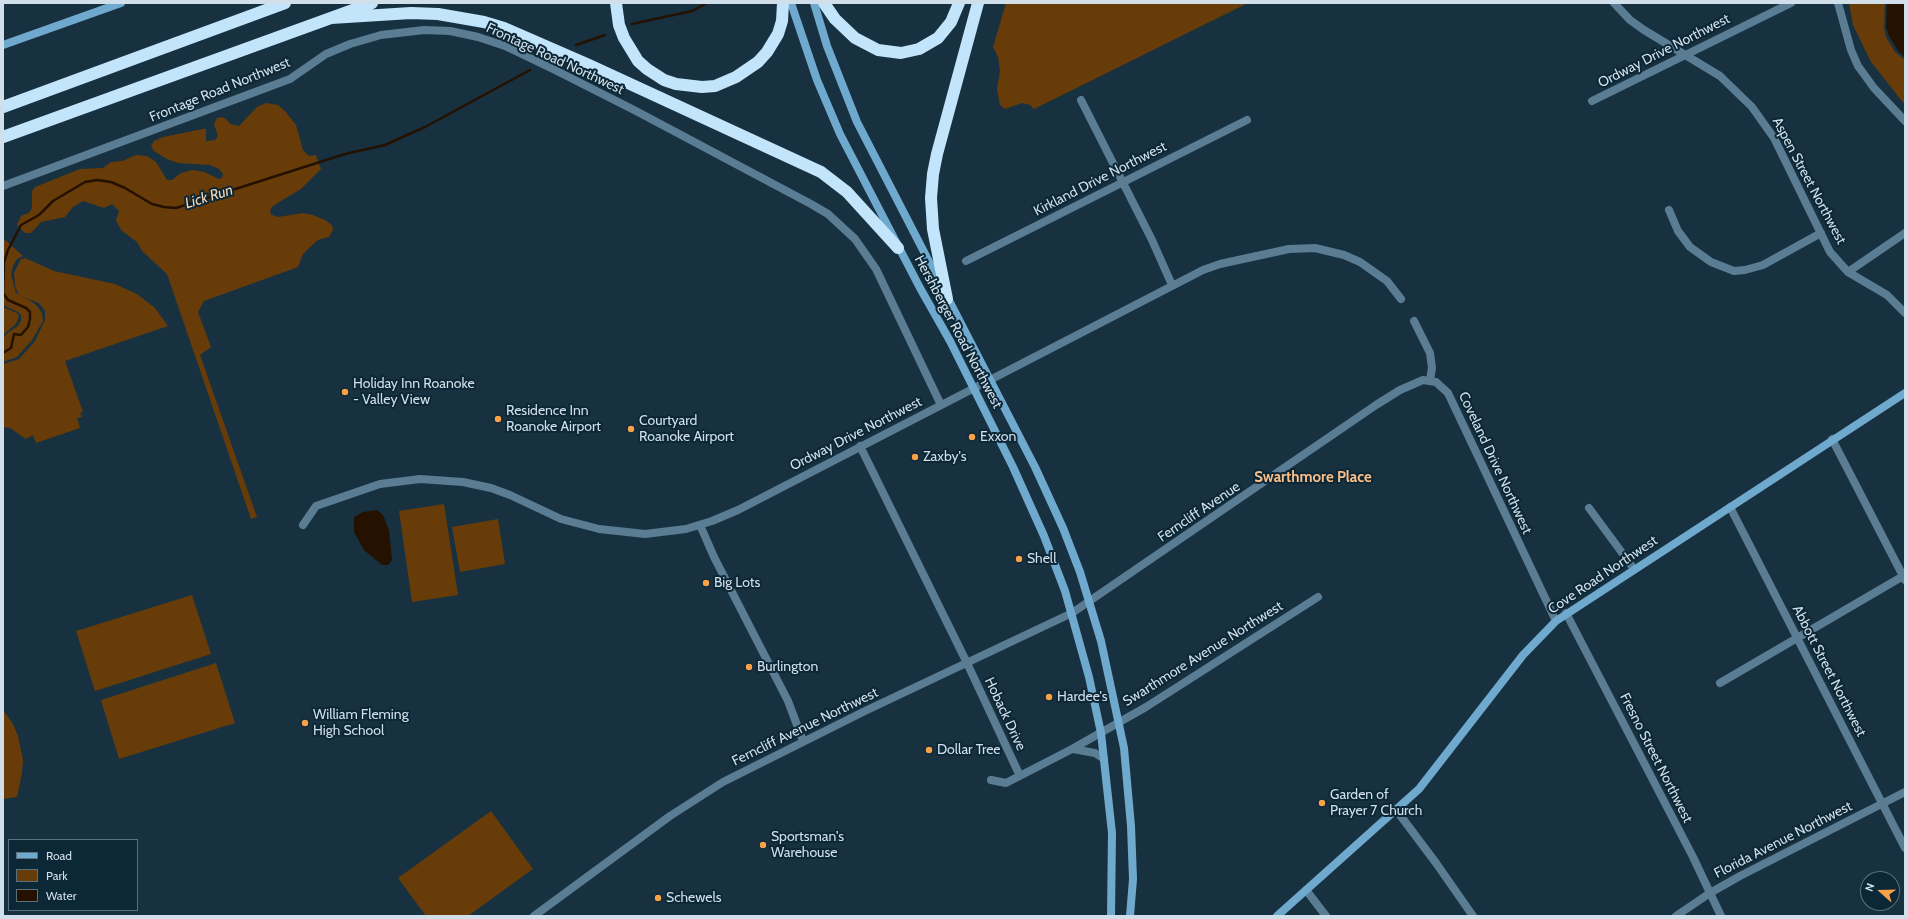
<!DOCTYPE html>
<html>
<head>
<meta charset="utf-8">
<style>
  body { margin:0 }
  #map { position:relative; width:1908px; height:919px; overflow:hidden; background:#173141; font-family:Cabin,sans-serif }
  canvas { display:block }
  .frame { position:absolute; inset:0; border:4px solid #d0dfea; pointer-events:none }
  .legend { position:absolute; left:8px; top:839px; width:130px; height:72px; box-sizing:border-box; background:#0c2736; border:1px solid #5a717e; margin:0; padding:5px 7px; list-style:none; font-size:12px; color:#d0dfea }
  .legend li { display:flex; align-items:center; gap:8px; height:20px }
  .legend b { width:20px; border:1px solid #5a717e }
  .north { position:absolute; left:1860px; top:871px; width:40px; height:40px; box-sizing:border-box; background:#0c2736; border:1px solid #5a717e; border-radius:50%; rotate:290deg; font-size:11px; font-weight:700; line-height:16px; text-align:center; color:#d0dfea }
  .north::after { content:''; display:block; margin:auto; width:14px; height:18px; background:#f7a148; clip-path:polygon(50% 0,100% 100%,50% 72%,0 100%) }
</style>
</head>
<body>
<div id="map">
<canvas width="1908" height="919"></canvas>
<div class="frame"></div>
<ul class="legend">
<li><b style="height:5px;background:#70a9ce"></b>Road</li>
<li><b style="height:11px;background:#673c09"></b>Park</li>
<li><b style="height:11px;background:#251100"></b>Water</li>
</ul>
<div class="north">N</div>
</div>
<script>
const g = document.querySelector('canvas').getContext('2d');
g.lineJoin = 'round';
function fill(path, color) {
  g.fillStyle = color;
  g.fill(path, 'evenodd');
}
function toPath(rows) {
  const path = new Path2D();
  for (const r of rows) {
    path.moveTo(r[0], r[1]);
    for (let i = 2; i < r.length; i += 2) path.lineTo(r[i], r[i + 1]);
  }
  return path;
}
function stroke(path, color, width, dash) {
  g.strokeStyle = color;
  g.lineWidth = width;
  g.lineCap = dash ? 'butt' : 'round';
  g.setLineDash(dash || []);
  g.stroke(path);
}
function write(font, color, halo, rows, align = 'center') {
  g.font = font + ' Cabin,sans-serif';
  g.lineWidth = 4;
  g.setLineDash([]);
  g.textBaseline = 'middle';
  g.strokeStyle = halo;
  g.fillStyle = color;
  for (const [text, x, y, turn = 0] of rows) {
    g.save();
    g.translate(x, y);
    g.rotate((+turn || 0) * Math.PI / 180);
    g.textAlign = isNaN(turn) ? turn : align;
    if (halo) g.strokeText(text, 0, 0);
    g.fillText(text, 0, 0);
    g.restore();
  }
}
fill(toPath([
  [1006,3,1248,3,1034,109,1030,105,1022,103,1005,109,1000,105,997,89,1000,71,998,57,993,47],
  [1849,3,1885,3,1884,28,1886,37,1895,52,1905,60,1905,105,1871,62,1853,25],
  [266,103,278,105,285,111,296,125,303,150,309,156,316,155,321,169,301,189,276,204,271,208,270,212,272,215,278,217,303,213,313,215,325,220,332,225,333,230,329,237,318,240,310,247,303,254,298,267,204,301,198,312,211,347,200,355,257,517,251,519,167,274,142,251,137,242,121,230,116,220,119,211,112,204,104,208,83,201,73,207,65,217,41,222,31,233,25,233,17,225,21,216,29,213,32,208,32,191,35,187,80,169,103,168,111,162,122,161,136,155,147,156,156,162,167,180,172,180,181,173,193,170,204,172,219,179,222,178,223,174,219,169,210,165,178,163,167,159,154,151,151,146,154,141,163,137,203,129,206,129,206,141,215,140,218,136,214,124,217,118,222,117,226,119,230,124,239,126,257,107],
  [3,238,23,256,17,259,13,266,11,275,16,293,31,301,37,306,42,313,43,321,32,340,17,357,3,362,3,339,6,334,18,326,21,320,21,315,18,312,3,305],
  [25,258,54,271,115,284,137,294,155,308,168,326,65,361,83,412,80,413,82,417,77,418,80,428,36,443,33,435,26,439,10,428,3,427,3,364,19,359,35,341,45,320,45,311,39,303,21,296,18,293,15,286,14,273,21,259],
  [3,307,17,313,19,316,16,324,3,335],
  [444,504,458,595,412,602,399,511],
  [498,519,505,564,460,572,452,527],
  [192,595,211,654,95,691,76,631],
  [216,663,235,723,119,759,101,700],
  [3,710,13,724,18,736,23,760,22,773,17,797,3,799],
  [491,811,533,869,468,916,426,916,398,878]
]), '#673c09');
fill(toPath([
  [1887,3,1905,3,1905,57,1898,51,1889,36,1886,27],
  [377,510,383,515,389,530,392,560,388,565,382,565,364,550,354,532,354,517,363,512]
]), '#251100');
stroke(toPath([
  [632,24,692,11,707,3],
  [576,45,605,35],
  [3,353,11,348,14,334,21,335,28,327,30,319,30,312,26,308,8,300,3,293,4,262,8,250,21,225,39,215,53,201,85,182,97,180,111,182,125,188,152,204,164,207,176,208,345,154,385,145,425,127,530,70]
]), '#251100', 2.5);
stroke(toPath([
  [1614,3,1630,20,1644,30,1720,76,1752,107,1774,138,1830,252,1848,272,1887,295,1905,313],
  [1838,3,1851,50,1858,66,1874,88,1905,121],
  [1081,100,1152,240,1172,285],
  [1592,101,1791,3],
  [3,186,290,79,326,54,350,44,381,35,424,30,450,31,478,37,505,46,555,70,636,111,811,204,828,214,855,239,876,269,941,405],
  [1669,210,1678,231,1690,247,1711,262,1734,271,1745,270,1763,265,1821,233],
  [966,261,1247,120],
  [1848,272,1905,233],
  [1414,321,1430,353,1432,368,1430,380],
  [1832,439,1905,580],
  [860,446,967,663,1020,776],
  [1730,507,1905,848],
  [1589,508,1634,569],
  [303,525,316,506,380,484,420,479,463,482,491,488,510,495,561,519,599,529,645,534,686,529,712,521,738,510,1203,270,1220,264,1289,249,1315,248,1344,255,1360,262,1387,281,1401,299],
  [700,525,714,557,788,701,803,741],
  [1566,613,1693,857,1721,916],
  [1720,683,1905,575],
  [1073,749,1095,753,1104,759],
  [991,780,1006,783,1072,749,1146,707,1318,597],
  [1397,811,1436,863,1473,916],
  [1306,890,1326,916],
  [534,916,670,816,723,782,865,711,1072,613,1376,405,1400,390,1423,380,1436,382,1448,393,1556,621],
  [1676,916,1710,893,1740,876,1905,792]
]), '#5a7d94', 8);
stroke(toPath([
  [791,3,817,80,840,134,920,288,950,341,1013,467,1044,536,1065,591,1089,677,1101,733,1112,833,1111,916],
  [814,3,827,46,857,122,1035,467,1063,528,1080,572,1101,641,1124,748,1131,826,1133,879,1130,916],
  [3,45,121,3],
  [1277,916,1419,789,1523,655,1556,621,1905,393]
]), '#70a9ce', 8);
stroke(toPath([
  [616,3,619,25,624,38,638,61,647,69,664,80,676,84,702,87,715,86,736,77,758,62,767,52,778,34,782,21,783,3],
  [824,3,835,19,855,38,878,50,901,53,919,49,938,38,951,22,959,3],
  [331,18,411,13,438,14,484,22,504,28,589,65,821,172,847,192,898,248],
  [3,107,285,3],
  [3,137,372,3],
  [947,299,933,229,931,198,933,174,937,154,978,3]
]), '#c3e5fb', 12);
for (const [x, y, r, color] of [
  [345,392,4,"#f7a148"],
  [498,419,4,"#f7a148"],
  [631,429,4,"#f7a148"],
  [972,437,4,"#f7a148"],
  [915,457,4,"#f7a148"],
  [1019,559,4,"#f7a148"],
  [706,583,4,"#f7a148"],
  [749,667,4,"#f7a148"],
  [1049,697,4,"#f7a148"],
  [305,723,4,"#f7a148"],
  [929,750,4,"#f7a148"],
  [1322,803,4,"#f7a148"],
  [763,845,4,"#f7a148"],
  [658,898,4,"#f7a148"]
]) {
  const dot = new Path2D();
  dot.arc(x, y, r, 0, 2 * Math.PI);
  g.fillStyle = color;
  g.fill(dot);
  stroke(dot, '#0c2736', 1.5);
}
write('14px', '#d0dfea', '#0c2736', [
  ["Ordway Drive Northwest",1664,51,-27],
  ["Frontage Road Northwest",555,59,25],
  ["Frontage Road Northwest",220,90,-22],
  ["Kirkland Drive Northwest",1100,179,-27],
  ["Aspen Street Northwest",1809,181,62],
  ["Hershberger Road Northwest",958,332,62],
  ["Ordway Drive Northwest",856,434,-27],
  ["Coveland Drive Northwest",1495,463,65],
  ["Ferncliff Avenue",1199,512,-34],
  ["Cove Road Northwest",1603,575,-34],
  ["Swarthmore Avenue Northwest",1203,654,-32],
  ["Abbott Street Northwest",1829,671,63],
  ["Hoback Drive",1005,714,65],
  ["Ferncliff Avenue Northwest",805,727,-26],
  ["Fresno Street Northwest",1656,758,63],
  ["Florida Avenue Northwest",1783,840,-27]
]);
write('14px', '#d0dfea', '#0c2736', [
  ["Holiday Inn Roanoke",353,384],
  ["- Valley View",353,400],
  ["Residence Inn",506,411],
  ["Roanoke Airport",506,427],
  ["Courtyard",639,421],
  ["Roanoke Airport",639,437],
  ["Exxon",980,437],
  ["Zaxby's",923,457],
  ["Shell",1027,559],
  ["Big Lots",714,583],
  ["Burlington",757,667],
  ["Hardee's",1057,697],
  ["William Fleming",313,715],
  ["High School",313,731],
  ["Dollar Tree",937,750],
  ["Garden of",1330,795],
  ["Prayer 7 Church",1330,811],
  ["Sportsman's",771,837],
  ["Warehouse",771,853],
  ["Schewels",666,898]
], 'left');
write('italic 15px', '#f7d3b2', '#0c2736', [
  ["Lick Run",209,197,-17]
]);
write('bold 15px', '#f9bd85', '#0c2736', [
  ["Swarthmore Place",1313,478]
]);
</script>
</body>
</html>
